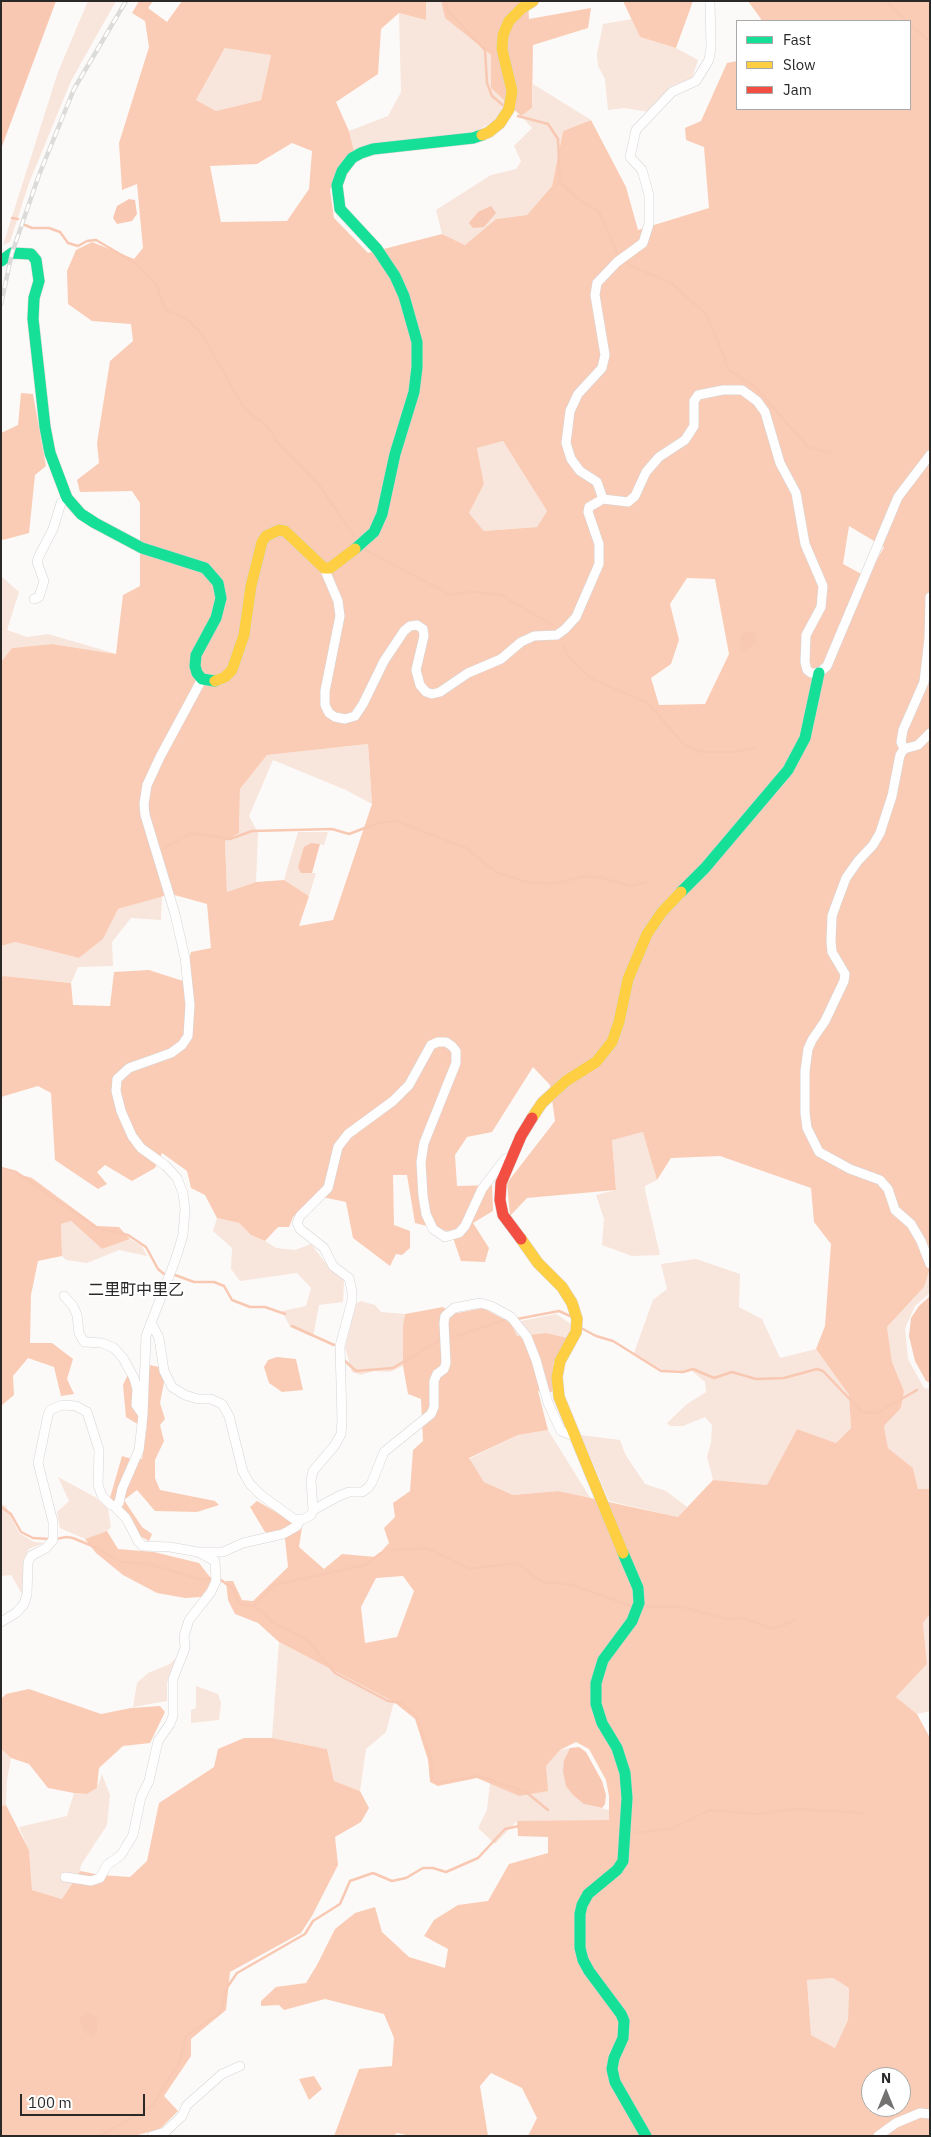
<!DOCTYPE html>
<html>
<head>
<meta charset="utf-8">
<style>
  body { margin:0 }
  #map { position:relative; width:931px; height:2137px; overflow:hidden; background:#fcfaf8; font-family:"IBM Plex Sans",sans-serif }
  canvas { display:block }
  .frame { position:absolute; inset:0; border:2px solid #2a2928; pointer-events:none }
  .legend { position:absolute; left:736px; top:20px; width:175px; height:90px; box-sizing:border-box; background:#fff; border:1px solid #aaa9a9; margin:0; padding:6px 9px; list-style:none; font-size:15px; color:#2a2928 }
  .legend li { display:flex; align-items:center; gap:10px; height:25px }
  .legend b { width:25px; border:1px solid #aaa9a9 }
  .north { position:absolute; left:861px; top:2067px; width:50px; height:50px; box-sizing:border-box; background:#fff; border:1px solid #aaa9a9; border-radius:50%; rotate:0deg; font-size:14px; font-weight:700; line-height:20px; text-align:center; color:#2a2928 }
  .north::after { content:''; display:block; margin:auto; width:18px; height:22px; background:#747271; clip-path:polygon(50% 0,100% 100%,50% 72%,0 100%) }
  .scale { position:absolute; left:20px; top:2094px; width:125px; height:22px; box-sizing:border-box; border:2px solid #2a2928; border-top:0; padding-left:6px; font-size:15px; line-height:18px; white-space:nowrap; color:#2a2928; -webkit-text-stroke:4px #fff; paint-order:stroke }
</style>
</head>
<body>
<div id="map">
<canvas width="931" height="2137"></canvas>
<div class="frame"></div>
<ul class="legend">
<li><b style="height:6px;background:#16e098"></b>Fast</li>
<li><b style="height:6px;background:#ffcf43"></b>Slow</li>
<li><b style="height:6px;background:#f24e42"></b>Jam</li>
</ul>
<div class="north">N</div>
<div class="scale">100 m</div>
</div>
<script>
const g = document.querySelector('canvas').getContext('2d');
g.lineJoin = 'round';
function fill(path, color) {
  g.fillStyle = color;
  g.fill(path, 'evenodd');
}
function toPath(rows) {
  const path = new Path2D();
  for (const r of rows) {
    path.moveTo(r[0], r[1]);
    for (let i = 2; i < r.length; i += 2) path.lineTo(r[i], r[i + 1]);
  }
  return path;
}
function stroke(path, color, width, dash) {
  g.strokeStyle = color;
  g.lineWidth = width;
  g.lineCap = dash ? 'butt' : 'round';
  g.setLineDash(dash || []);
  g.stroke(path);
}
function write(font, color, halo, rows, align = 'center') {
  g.font = font + ' "IBM Plex Sans","Noto Sans JP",sans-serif';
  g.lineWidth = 4;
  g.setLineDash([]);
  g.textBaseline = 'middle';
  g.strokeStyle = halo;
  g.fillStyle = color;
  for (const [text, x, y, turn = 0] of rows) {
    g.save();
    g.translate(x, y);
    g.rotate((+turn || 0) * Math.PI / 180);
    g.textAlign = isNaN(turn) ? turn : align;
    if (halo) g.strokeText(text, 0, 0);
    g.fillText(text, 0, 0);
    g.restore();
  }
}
fill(toPath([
  [88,1,116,1,71,81,29,183,10,242,3,245,58,72],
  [426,1,441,1,445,18,491,55,491,88,506,102,496,120,476,131,354,151,349,131,388,116,401,92,399,13,426,20],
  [632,19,640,37,676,48,698,60,692,78,670,87,649,112,624,108,608,110,605,79,598,66,597,54,603,24],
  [226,47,271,54,261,100,216,111,196,100],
  [533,84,591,120,563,131,552,186,527,215,496,219,465,245,442,234,436,210,491,175,516,169,521,161,514,146,532,128,521,116,532,108],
  [503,441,547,511,537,527,484,531,469,513,484,484,477,448],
  [1,576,19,592,7,630,27,637,48,634,117,654,52,644,12,648,1,662],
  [368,744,372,804,346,790,273,760,249,816,258,833,256,882,227,892,225,841,239,833,240,789,267,755],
  [298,832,328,832,324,845,311,843,301,873,316,873,309,896,284,880],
  [162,896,161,920,131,918,112,942,113,966,78,967,71,983,4,976,1,977,1,946,15,942,79,958,103,939,118,909],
  [644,1132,657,1180,645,1186,645,1190,660,1255,632,1256,602,1245,604,1219,596,1195,616,1190,612,1139],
  [217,1218,239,1223,251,1235,265,1241,276,1248,295,1250,311,1244,331,1270,344,1280,343,1302,319,1305,313,1337,290,1327,282,1311,306,1306,311,1288,297,1273,240,1281,231,1269,232,1248,213,1231],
  [71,1221,102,1249,130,1239,142,1246,147,1256,119,1250,87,1263,66,1260,62,1256,61,1224],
  [696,1259,740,1274,739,1307,762,1319,780,1358,816,1349,849,1395,851,1428,836,1443,797,1429,767,1485,713,1480,707,1457,711,1443,712,1425,705,1417,683,1426,670,1426,667,1423,687,1404,706,1392,705,1382,692,1371,662,1370,634,1353,653,1300,667,1289,661,1264],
  [928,1269,930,1270,930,1293,915,1306,905,1328,908,1359,924,1388,930,1389,930,1489,918,1489,913,1468,888,1448,884,1426,901,1408,904,1391,892,1362,887,1327,924,1287],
  [361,1301,375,1305,381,1312,405,1314,403,1325,403,1366,390,1372,374,1371,361,1375,352,1372,345,1347,356,1304],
  [556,1314,571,1324,568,1338,546,1333,517,1336,511,1323],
  [548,1430,591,1499,558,1491,513,1495,484,1482,469,1459,518,1435],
  [581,1435,620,1440,625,1454,645,1484,666,1491,687,1507,678,1517,609,1501],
  [58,1477,95,1497,108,1509,111,1527,107,1531,85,1539,60,1528,57,1512,69,1501],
  [1,1504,6,1506,19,1533,34,1542,44,1543,29,1549,24,1559,22,1594,11,1575,1,1576],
  [930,1614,930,1711,917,1714,896,1697,927,1664,923,1623],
  [279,1642,394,1702,386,1732,366,1749,360,1791,334,1781,327,1749,272,1738],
  [176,1658,167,1683,167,1701,133,1707,137,1683,148,1673,170,1664],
  [196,1686,218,1694,221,1703,219,1720,191,1723,191,1710,196,1708],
  [570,1748,564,1760,584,1804,609,1810,609,1821,517,1821,495,1844,478,1828,487,1810,490,1783,519,1796,560,1750],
  [1,1749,11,1758,7,1780,6,1805,1,1806],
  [102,1774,110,1795,107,1825,81,1865,80,1871,62,1899,32,1890,29,1850,19,1827,67,1816,74,1793,87,1794,97,1788],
  [833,1978,849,1988,848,2020,835,2048,811,2035,807,1980]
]), '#f8e5dc');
fill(toPath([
  [139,1,153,1,148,8,167,22,182,1,426,1,426,20,399,13,381,29,378,74,336,102,349,131,354,151,338,169,330,190,334,218,368,253,442,234,465,245,496,219,527,215,552,186,563,131,591,120,626,187,638,230,709,208,704,147,686,140,685,128,701,121,727,63,737,61,737,109,910,109,910,21,761,21,761,19,748,1,930,1,930,1268,924,1287,887,1327,892,1362,904,1391,901,1408,884,1426,888,1448,913,1468,918,1489,930,1489,930,1614,923,1623,927,1664,896,1697,917,1714,930,1738,930,2136,528,2136,537,2118,522,2088,491,2073,480,2086,488,2136,411,2136,397,2133,393,2136,334,2136,359,2069,392,2066,394,2038,384,2014,325,1999,284,2010,279,2005,261,2006,261,2001,276,1987,306,1983,317,1965,335,1929,355,1913,375,1907,382,1932,409,1957,445,1968,448,1949,424,1936,434,1920,458,1905,488,1901,509,1864,548,1853,548,1837,518,1836,517,1821,609,1820,609,1796,606,1780,589,1749,576,1742,560,1750,546,1766,548,1791,519,1796,477,1778,438,1786,430,1782,428,1760,415,1719,394,1702,279,1642,258,1623,235,1614,228,1600,226,1581,233,1581,242,1600,253,1601,288,1567,285,1539,265,1532,250,1507,257,1501,302,1527,299,1547,324,1569,342,1554,376,1557,389,1543,384,1528,395,1517,393,1503,410,1491,413,1450,423,1441,421,1399,408,1394,403,1366,403,1325,405,1314,443,1307,452,1314,483,1308,511,1323,517,1336,546,1333,568,1338,553,1363,552,1392,538,1391,548,1430,518,1435,469,1458,484,1482,513,1495,558,1491,678,1517,713,1480,767,1485,797,1429,836,1443,851,1428,849,1395,816,1349,825,1326,831,1244,814,1222,811,1188,720,1156,671,1158,657,1180,643,1132,612,1140,616,1190,527,1198,510,1216,507,1183,555,1121,550,1085,533,1067,492,1132,467,1137,455,1155,457,1186,492,1185,493,1211,473,1223,489,1248,485,1262,461,1261,451,1232,415,1223,407,1175,393,1175,394,1225,410,1231,410,1248,402,1255,396,1254,390,1266,353,1238,346,1202,317,1196,293,1217,289,1227,278,1227,265,1241,251,1235,239,1223,217,1218,205,1195,191,1188,187,1171,162,1153,155,1168,132,1181,105,1165,97,1172,107,1184,98,1189,55,1160,51,1093,38,1086,1,1097,1,977,4,976,71,983,73,1005,110,1006,114,972,149,970,183,981,191,952,211,948,207,904,171,894,118,909,103,939,79,958,15,942,1,946,1,662,12,648,52,644,116,654,123,595,140,586,140,503,132,491,80,492,77,480,99,463,97,443,110,361,133,341,131,324,92,321,68,304,67,271,76,250,92,242,134,259,143,248,137,184,122,190,119,143,149,47,145,21,132,13],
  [225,48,271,55,261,100,216,111,196,100],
  [292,143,312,151,309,189,287,221,221,222,210,166,257,164],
  [503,441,547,511,537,527,484,531,469,513,484,484,477,448],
  [849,526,884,547,867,577,843,564],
  [687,578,715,579,729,654,705,704,659,705,651,678,671,664,679,640,670,604],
  [368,744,372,804,333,920,299,926,309,896,284,880,256,882,227,892,225,841,239,833,240,789,267,755],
  [403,1576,414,1591,397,1637,365,1643,361,1607,376,1578],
  [833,1978,849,1988,848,2020,835,2048,811,2035,807,1980],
  [871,2077,901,2077,901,2107,871,2107],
  [441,1,528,1,529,19,591,8,588,28,533,45,532,108,521,116,491,88,491,55,445,18],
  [623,1,693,1,676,48,640,37],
  [21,393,33,394,46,466,35,475,29,533,3,540,1,538,1,433,18,425],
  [1,1169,32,1178,97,1226,119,1227,130,1239,102,1249,71,1221,61,1224,62,1256,38,1261,31,1295,30,1343,52,1343,73,1359,67,1379,74,1394,61,1396,54,1367,28,1358,13,1376,14,1395,2,1405],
  [277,1357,296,1359,303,1390,282,1392,269,1383,264,1367,268,1360],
  [150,1365,159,1367,164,1382,160,1403,165,1419,160,1425,164,1441,155,1460,155,1478,160,1490,215,1501,219,1505,197,1512,155,1511,137,1490,124,1500,142,1527,152,1534,149,1541,136,1534,110,1498,122,1456,132,1459,142,1459,147,1426,139,1425,126,1417,123,1385,128,1374,145,1387],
  [107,1531,118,1549,154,1552,199,1563,213,1581,201,1597,185,1598,157,1593,123,1575,96,1553,85,1539],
  [29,1689,101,1714,131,1708,160,1706,165,1712,150,1743,123,1746,99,1768,97,1788,87,1794,74,1793,48,1788,29,1764,11,1758,1,1749,1,1699,6,1694],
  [244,1738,272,1738,327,1749,334,1781,360,1791,369,1808,361,1822,335,1837,338,1865,312,1916,301,1933,230,1972,226,2010,191,2039,191,2056,164,2096,178,2111,160,2129,134,2136,1,2136,1,1806,6,1805,29,1850,32,1890,62,1899,80,1871,101,1875,130,1877,147,1861,159,1803,214,1767,218,1749],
  [314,2076,322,2089,309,2100,299,2079]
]), '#faccb5');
fill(toPath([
  [1,1,56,1,1,149],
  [129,199,135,200,137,214,132,221,117,224,113,218,117,206],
  [491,206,496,213,484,227,473,228,469,223,478,212],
  [748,631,755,633,757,640,751,648,744,652,739,649,741,635],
  [311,843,320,844,312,873,301,873,298,867,304,847],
  [930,1296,930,1383,926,1381,915,1361,909,1336,911,1318,919,1306],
  [579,1747,586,1752,602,1781,606,1795,605,1804,602,1808,584,1804,573,1795,566,1786,563,1771,564,1760,570,1748],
  [86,2012,97,2017,97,2033,93,2037,84,2032,79,2019]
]), '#f8c8b2');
stroke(toPath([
  [445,1,449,12,485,50,487,83,492,96,504,106],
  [886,1,907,21],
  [910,24,930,42],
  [518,116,548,124,558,139,560,182,576,197,599,212,619,257],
  [12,218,18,219],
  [25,225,32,228,49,228,60,232,68,243,78,246,87,241,96,240,137,264,156,284,165,310,186,318,202,334,244,408,268,427,279,444,319,485,354,536],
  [623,260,629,265,671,283,707,315,729,370,755,387,808,447,830,453],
  [365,550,451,595,470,591,501,595,553,625],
  [563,644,569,657,592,679,648,703,684,745,702,752,730,752,757,748],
  [162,849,191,833,230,839,252,831,332,829,349,834,378,823,396,821,466,848,496,872,526,882,554,884,584,876,602,878,630,886,646,882],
  [1,1168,16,1172,97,1228,128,1235,146,1247,158,1269,164,1274],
  [175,1275,194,1282,214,1282,224,1286,232,1300,250,1307,265,1307,285,1314],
  [517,1319,559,1311,570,1316],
  [292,1326,334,1345],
  [581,1328,596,1336,613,1341,661,1371,683,1372,693,1369,714,1378,732,1372,756,1379,784,1378,817,1369,823,1371,862,1412,877,1413,917,1390],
  [451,1338,505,1320],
  [344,1360,356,1371,393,1368,442,1339],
  [1,1507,11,1514,21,1532,33,1538,50,1539],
  [56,1539,66,1537,73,1538,97,1548,121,1562,148,1564,202,1580,214,1578,221,1580,233,1589,239,1604,254,1606,274,1623,307,1640,335,1673,388,1701,401,1703,416,1715,431,1758,433,1780,438,1783,479,1776,526,1792,548,1810],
  [394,1550,427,1548,469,1569,517,1563,542,1582,570,1584,631,1606],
  [254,1606,274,1585,365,1565,381,1553],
  [647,1607,683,1607,727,1619,744,1618,772,1629,796,1620],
  [633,1833,673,1828,710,1810,758,1814,795,1809,865,1813],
  [100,2136,152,2106,180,2061,186,2036,221,2012,226,1989,237,1973,305,1934,313,1921,340,1904,350,1881,373,1873,392,1881,406,1878,423,1868,433,1868,446,1872,478,1858,505,1829,519,1826]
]), '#f8c8b2', 2.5);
const street = toPath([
  [603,499,597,482,580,471,571,459,566,443,570,411,578,394,602,368,605,355,595,295,597,283,617,262,643,243,649,224,649,195,642,170,630,157,636,130,672,92,696,81,709,60,711,48,710,1],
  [324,568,338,601,340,616,325,691,325,705,329,713,335,717,345,719,355,716,363,704,384,661,404,631,410,626,417,625,423,629,424,636,416,670,420,685,426,692,432,694,440,692,468,673,501,659,521,642,534,636,557,635,565,629,576,617,599,564,599,544,588,512,589,507,603,499,628,502,635,496,646,472,659,457,685,440,694,426,694,401,698,395,723,390,742,390,757,401,765,412,780,463,796,493,805,544,823,586,821,607,806,635,805,662,807,670,811,673,819,673,827,666,898,497,930,455],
  [34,599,39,597,44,581,37,562,39,556,53,529,61,503,67,498],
  [930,733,918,745,904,749,900,755,892,796,880,833,873,845,858,861,846,878,837,902,832,916,831,941,832,952,845,974,844,981,825,1021,812,1040,808,1049,805,1071,805,1113,807,1128,819,1152,850,1169,880,1180,888,1189,895,1210,911,1224,921,1241,930,1264],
  [904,749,901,742,903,730,924,682,929,638,930,597],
  [64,1296,73,1306,77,1315,79,1333,84,1342,102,1343,114,1348,123,1358,134,1378,137,1389,136,1405,143,1415],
  [151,1322,159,1338,164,1371,172,1387,185,1395,198,1399,211,1399,222,1404,229,1416,243,1472,250,1484,261,1495,294,1519,304,1519,311,1515,313,1510,311,1480,313,1471,335,1445,341,1434,342,1420,340,1346,352,1301,352,1291,349,1278,333,1266,324,1248,300,1229,297,1223,300,1216,328,1188,338,1147,348,1134,393,1101,409,1085,431,1045,438,1042,446,1042,452,1046,456,1051,456,1063,424,1143,421,1162,423,1196,426,1214,433,1229,445,1237,459,1233,465,1226,482,1189,505,1159,510,1158],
  [114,1506,126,1518,138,1541,143,1546,170,1547,198,1552,223,1552,243,1543,283,1534,297,1526,300,1520],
  [313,1510,339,1496,349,1492,362,1492,368,1488,372,1482,384,1452,431,1414,434,1407,434,1381,437,1374,444,1369,446,1363,444,1323,445,1316,454,1308,480,1303,491,1306,511,1317,527,1337,536,1360,548,1403,561,1431,574,1436],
  [1,1622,16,1613,24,1604,27,1594,28,1562,31,1556,46,1548,53,1540,53,1522,38,1463,48,1415,50,1410,62,1405,76,1406,87,1412,99,1450,98,1485,102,1496,111,1505,114,1506,119,1503,122,1489,139,1450,143,1415,146,1336,176,1258,183,1235,185,1209,183,1193,177,1178,166,1166,141,1148,132,1136,121,1111,116,1091,117,1079,129,1068,171,1053,182,1045,188,1036,190,1005,185,958,175,914,145,815,144,804,147,785,160,757,202,679],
  [65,1877,91,1881,100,1878,107,1865,121,1855,133,1835,141,1797,149,1781,158,1741,170,1724,173,1716,173,1679,185,1648,184,1636,189,1620,211,1592,216,1581,215,1561,198,1552],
  [152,2136,165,2132,182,2116,187,2105,222,2074,240,2066],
  [878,2136,896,2123,920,2113,930,2114]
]);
const fast = toPath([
  [1,261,12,253,31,254,36,260,39,281,34,298,33,319,45,427,50,453,67,498,81,514,95,523,142,548,205,568,218,583,221,598,216,618,196,655,195,666,197,673,202,679,215,681],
  [355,549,374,532,382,514,395,454,414,392,417,367,417,342,404,296,395,276,377,249,340,209,337,185,342,171,352,158,361,153,373,149,473,138,482,135],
  [681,892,705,868,788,770,805,738,819,673],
  [623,1553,638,1588,639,1603,632,1621,603,1660,596,1683,596,1704,602,1723,617,1748,625,1773,627,1798,623,1861,617,1870,588,1894,582,1905,580,1914,580,1948,583,1960,589,1971,621,2014,624,2021,623,2038,614,2058,612,2069,615,2082,646,2136]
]);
const slow = toPath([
  [482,135,489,132,500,123,509,109,512,91,502,49,503,35,509,21,522,8,533,1],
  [215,681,225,677,232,670,244,635,251,586,262,542,266,536,279,530,285,531,324,568,330,568,355,549],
  [532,1118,542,1103,566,1081,596,1062,612,1042,619,1022,628,979,647,934,662,912,681,892],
  [521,1239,538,1263,562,1287,572,1303,577,1319,576,1332,560,1361,557,1377,559,1397,623,1553]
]);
const jam = toPath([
  [521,1239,503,1215,500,1200,501,1183,521,1136,532,1118]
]);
stroke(street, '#d6d4d4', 10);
stroke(fast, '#d6d4d4', 12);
stroke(slow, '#d6d4d4', 12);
stroke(jam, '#d6d4d4', 12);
stroke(street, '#fffefe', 9);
stroke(fast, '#16e098', 11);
stroke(slow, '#ffcf43', 11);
stroke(jam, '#f24e42', 11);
const rail = toPath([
  [1,304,12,253,39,175,74,89,126,1]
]);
stroke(rail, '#dbdbd9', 4.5);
stroke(rail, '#fff', 2.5, [8]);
write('16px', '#2a2928', '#fff', [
  ["二里町中里乙",136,1290]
]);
</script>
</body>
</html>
